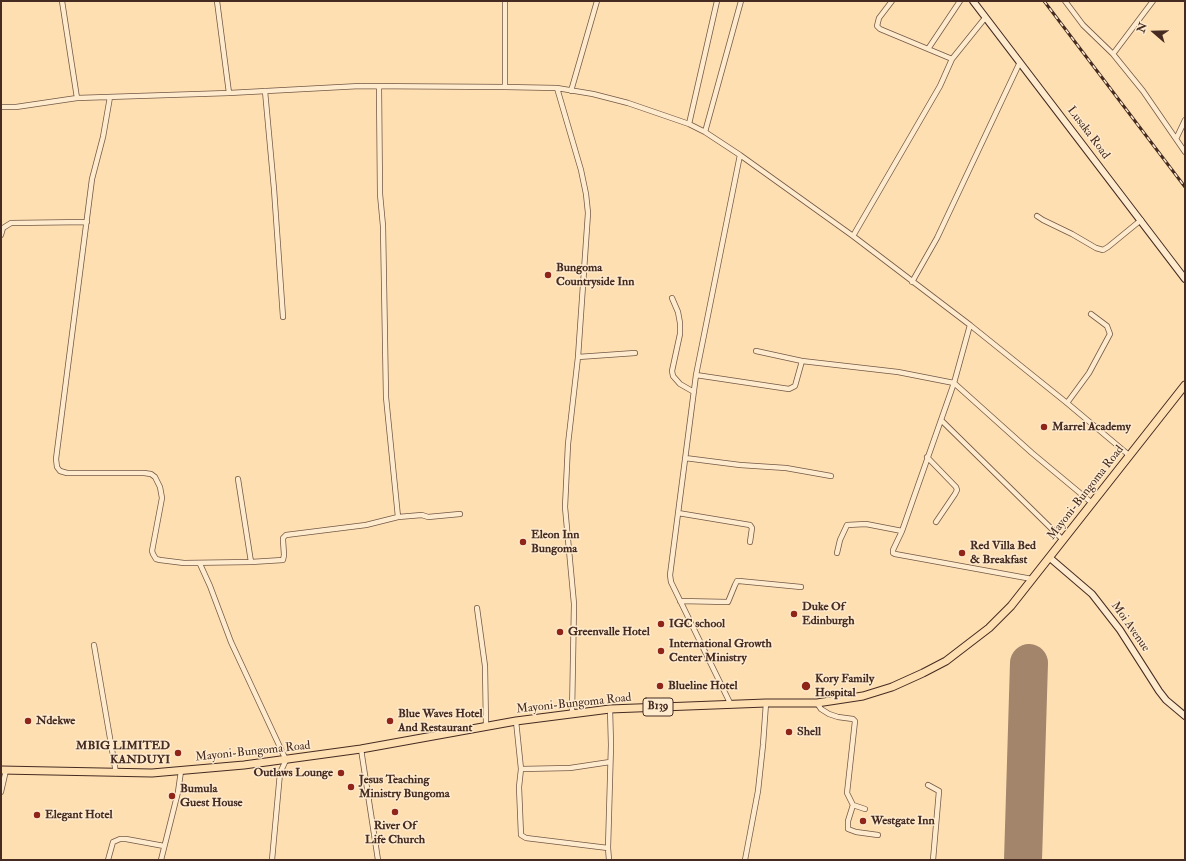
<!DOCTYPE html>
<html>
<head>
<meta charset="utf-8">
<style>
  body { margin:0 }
  #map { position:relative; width:1186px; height:861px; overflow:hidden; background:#fedfb2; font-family:"IM FELL Double Pica",serif }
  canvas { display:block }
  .frame { position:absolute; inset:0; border:2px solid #452b21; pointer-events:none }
  .north { position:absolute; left:1134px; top:12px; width:40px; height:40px; -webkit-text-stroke:3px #feeacd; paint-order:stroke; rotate:290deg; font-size:11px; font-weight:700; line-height:16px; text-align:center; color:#452b21 }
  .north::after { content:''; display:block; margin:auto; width:14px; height:18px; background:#452b21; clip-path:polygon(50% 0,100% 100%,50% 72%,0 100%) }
</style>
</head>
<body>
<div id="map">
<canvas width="1186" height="861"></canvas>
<div class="frame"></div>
<div class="north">N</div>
</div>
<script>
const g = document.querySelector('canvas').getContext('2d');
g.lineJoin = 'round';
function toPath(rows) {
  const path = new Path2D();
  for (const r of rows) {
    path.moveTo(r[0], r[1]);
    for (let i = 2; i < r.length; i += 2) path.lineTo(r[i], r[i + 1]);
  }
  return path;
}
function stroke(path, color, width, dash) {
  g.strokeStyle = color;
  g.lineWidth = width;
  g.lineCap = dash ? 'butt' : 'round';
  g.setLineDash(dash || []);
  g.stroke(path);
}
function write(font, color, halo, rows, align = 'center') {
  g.font = font + ' "IM FELL Double Pica",serif';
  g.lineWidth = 3;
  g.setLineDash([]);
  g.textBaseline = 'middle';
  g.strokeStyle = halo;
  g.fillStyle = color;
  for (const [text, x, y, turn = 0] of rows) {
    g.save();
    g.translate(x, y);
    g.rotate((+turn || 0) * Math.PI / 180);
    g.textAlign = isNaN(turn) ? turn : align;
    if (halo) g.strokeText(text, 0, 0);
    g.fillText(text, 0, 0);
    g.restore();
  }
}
stroke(toPath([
  [1023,860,1029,663]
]), '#a2856a', 38);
const street = toPath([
  [62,1,77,98],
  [217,1,229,93],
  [892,1,879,18,877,26,880,29,952,59],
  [1065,1,1083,25,1113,54,1143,91,1185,152],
  [928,49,960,1],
  [1113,54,1153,1],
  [379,87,380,194,383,226,386,397,398,517],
  [505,87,505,1],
  [557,88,581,170,586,194,588,213,578,357,568,444,565,507,574,604,572,714],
  [265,91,274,189,283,317],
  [571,91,597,1],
  [110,97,103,137,92,179,56,459,57,467,60,471,67,473,144,473,151,474,155,477,160,487,162,498,152,551,153,554,156,559,160,560,184,563,251,562],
  [1,107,16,107,77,98,229,93,360,86,505,87,557,88,593,94,628,103,689,124,705,132,740,155,853,236,970,325,1067,403,1130,456],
  [689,124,717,1],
  [705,132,741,1],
  [1176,139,1185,120],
  [1037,216,1043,220,1072,234,1096,248,1103,250,1108,247,1141,220],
  [1,235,3,228,11,223,87,222],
  [853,236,940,86,952,59,985,18],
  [912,282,937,238,1020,62],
  [672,298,678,312,680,323,680,334,672,371,673,376,680,384,694,392],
  [970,325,954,383,902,531,893,550,893,553,895,554,1032,579],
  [756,351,802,361,898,372,954,383,1032,453,1092,503],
  [578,357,635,353],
  [696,375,789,389,795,386,802,361],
  [1067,403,1089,373,1110,334,1107,326,1091,314],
  [941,420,1063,540],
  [927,457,956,487,957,490,955,494,936,522],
  [685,458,740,465,786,468,831,476],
  [238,479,251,562,283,560,284,555,283,540,283,538,286,535,366,525,398,517,422,515,428,517,460,514],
  [678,513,750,525,752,528,750,542],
  [837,553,840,540,847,525,866,524,902,531],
  [200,564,210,586,231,642,286,760,280,773,272,860],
  [680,601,728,602,735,585,737,581,739,581,801,587],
  [477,608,485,666,486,726],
  [94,645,116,773],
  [817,703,821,709,829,714,838,717,853,719,855,721,847,793,853,805,865,809],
  [731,705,671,582,670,575,696,375,740,155],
  [516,721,521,769,519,787,521,835,526,838,608,848,609,860],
  [361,749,378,860],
  [521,769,570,768,610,762],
  [928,785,939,791,933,860],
  [1,792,6,770],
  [853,805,848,821,848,829,856,832,878,835],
  [608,848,611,745,610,709],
  [108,860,113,842,120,839,126,839,164,846],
  [161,860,178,792,181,771],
  [745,860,758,791,763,745,766,703]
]);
const secondary = toPath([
  [973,1,1185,279],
  [1050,558,1092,594,1120,630,1159,691,1166,700,1185,716]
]);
const primary = toPath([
  [1,770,152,773,244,765,361,749,516,721,610,709,766,703,817,703,863,696,892,687,923,673,946,661,989,628,1011,606,1185,385]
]);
stroke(street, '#735845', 6);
stroke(secondary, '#452b21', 8);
stroke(primary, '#452b21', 9);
stroke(street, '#feeacd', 4.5);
stroke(secondary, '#feeacd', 6);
stroke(primary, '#fedfb2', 7);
const rail = toPath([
  [1044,1,1185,187]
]);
stroke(rail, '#452b21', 3);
stroke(rail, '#feeacd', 1.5, [4.5]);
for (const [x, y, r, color] of [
  [548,275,4,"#8f2418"],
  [1044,427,4,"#8f2418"],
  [523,542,4,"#8f2418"],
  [962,553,4,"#8f2418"],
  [794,614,4,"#8f2418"],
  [661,624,4,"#8f2418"],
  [560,632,4,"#8f2418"],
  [661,651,4,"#8f2418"],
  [660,686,4,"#8f2418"],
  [806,686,5,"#8f2418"],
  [28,721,4,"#8f2418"],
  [390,721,4,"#8f2418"],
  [789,732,4,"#8f2418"],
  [178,753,4,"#8f2418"],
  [341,773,4,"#8f2418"],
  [351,787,4,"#8f2418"],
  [172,796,4,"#8f2418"],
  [395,812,4,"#8f2418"],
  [37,815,4,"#8f2418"],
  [863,821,4,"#8f2418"]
]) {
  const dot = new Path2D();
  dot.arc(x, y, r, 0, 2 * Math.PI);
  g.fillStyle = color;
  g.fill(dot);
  stroke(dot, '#feeacd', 1.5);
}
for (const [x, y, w] of [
  [658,707,30]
]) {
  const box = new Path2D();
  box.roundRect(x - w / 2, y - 9, w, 18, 3);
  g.fillStyle = '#feeacd';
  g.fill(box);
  stroke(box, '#452b21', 1);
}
write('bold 11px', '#452b21', null, [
  ["B139",658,707]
]);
write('12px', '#452b21', '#feeacd', [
  ["Lusaka Road",1088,133,53],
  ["Mayoni-Bungoma Road",1086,493,-52],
  ["Moi Avenue",1130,627,55],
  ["Mayoni-Bungoma Road",574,704,-6],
  ["Mayoni-Bungoma Road",253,752,-6]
]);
write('bold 12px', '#452b21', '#feeacd', [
  ["Bungoma",556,268],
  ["Countryside Inn",556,282],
  ["Marrel Academy",1052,427],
  ["Eleon Inn",531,535],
  ["Bungoma",531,549],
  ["Red Villa Bed",970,546],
  ["& Breakfast",970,560],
  ["Duke Of",802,607],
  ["Edinburgh",802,621],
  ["IGC school",669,624],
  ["Greenvalle Hotel",568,632],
  ["International Growth",669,644],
  ["Center Ministry",669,658],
  ["Kory Family",815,679],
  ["Hospital",815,693],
  ["Blueline Hotel",668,686],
  ["Blue Waves Hotel",398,714],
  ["And Restaurant",398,728],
  ["Ndekwe",36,721],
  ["Shell",797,732],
  ["MBIG LIMITED",170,746,"right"],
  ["KANDUYI",170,760,"right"],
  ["Outlaws Lounge",333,773,"right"],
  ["Jesus Teaching",359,780],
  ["Ministry Bungoma",359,794],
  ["Bumula",180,789],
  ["Guest House",180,803],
  ["Elegant Hotel",45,815],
  ["Westgate Inn",871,821],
  ["River Of",395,826,"center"],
  ["Life Church",395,840,"center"]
], 'left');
</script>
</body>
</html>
